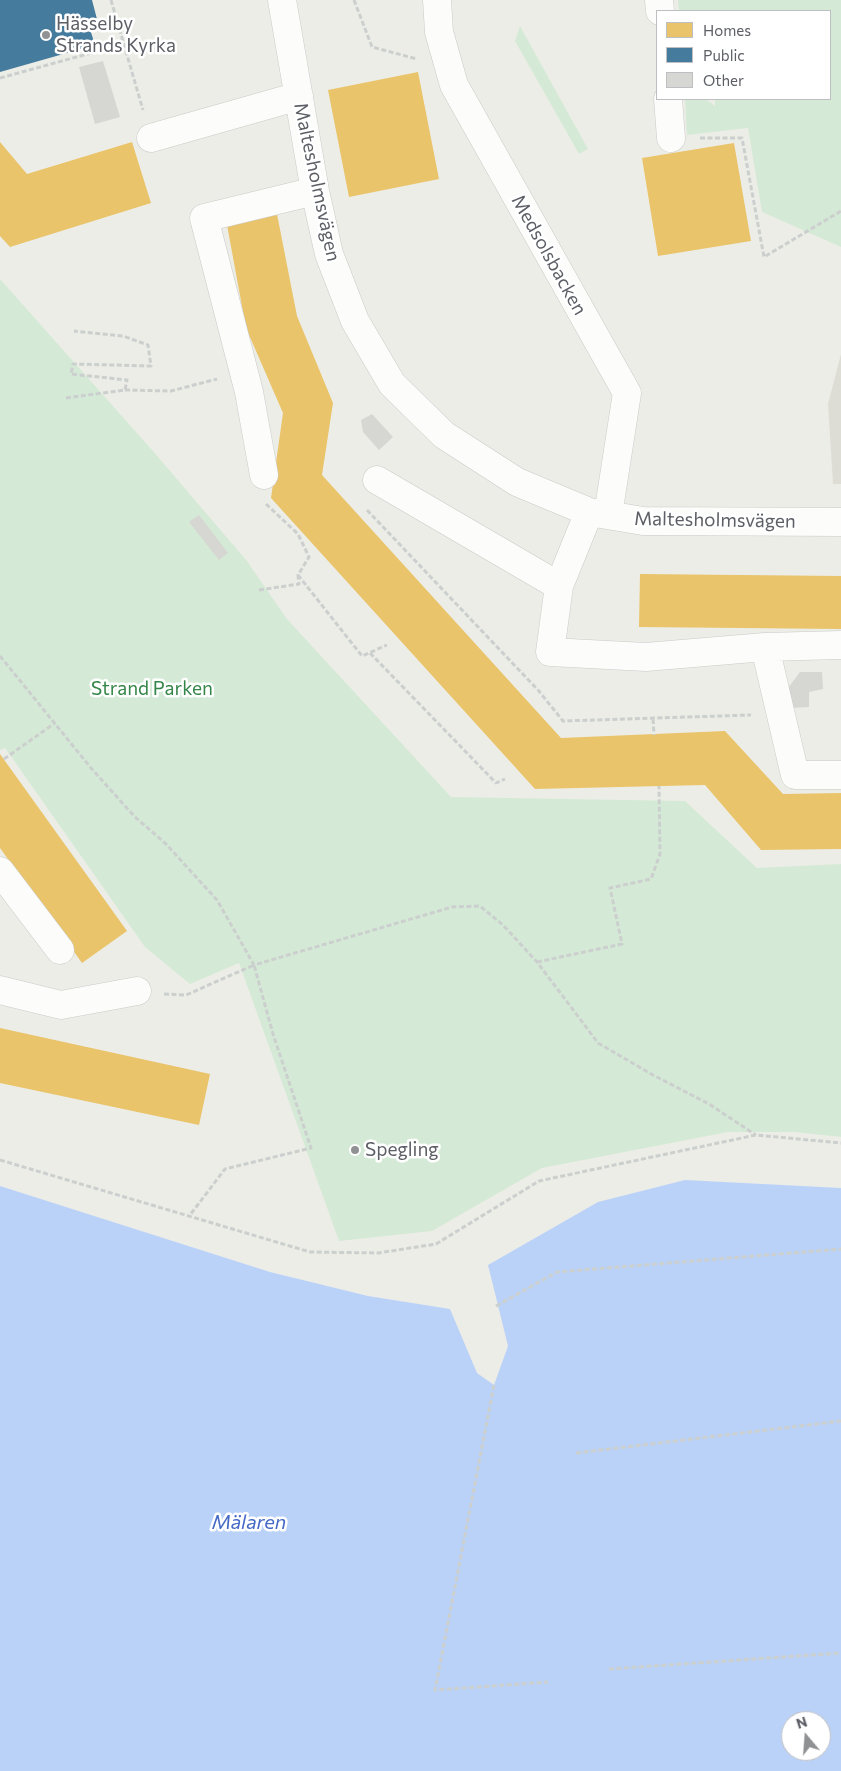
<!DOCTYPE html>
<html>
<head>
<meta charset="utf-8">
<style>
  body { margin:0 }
  #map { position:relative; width:841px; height:1771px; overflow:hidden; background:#edede7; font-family:Commissioner,sans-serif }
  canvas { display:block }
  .legend { position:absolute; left:656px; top:10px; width:175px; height:90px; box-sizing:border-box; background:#fff; border:1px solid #bebfc2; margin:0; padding:6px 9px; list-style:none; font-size:15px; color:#5d5f66 }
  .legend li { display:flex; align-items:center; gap:10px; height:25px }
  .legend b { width:25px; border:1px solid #bebfc2 }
  .north { position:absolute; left:781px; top:1711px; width:50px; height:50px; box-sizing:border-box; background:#fff; border:1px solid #bebfc2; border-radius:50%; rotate:342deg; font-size:14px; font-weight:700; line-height:20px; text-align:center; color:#5d5f66 }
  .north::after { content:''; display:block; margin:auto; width:18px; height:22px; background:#8f9193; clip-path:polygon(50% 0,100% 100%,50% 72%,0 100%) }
</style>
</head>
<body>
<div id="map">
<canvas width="841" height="1771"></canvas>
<ul class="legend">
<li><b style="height:14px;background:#e9c46a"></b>Homes</li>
<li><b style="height:14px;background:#457b9d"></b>Public</li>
<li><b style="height:14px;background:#d6d6d2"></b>Other</li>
</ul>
<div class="north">N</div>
</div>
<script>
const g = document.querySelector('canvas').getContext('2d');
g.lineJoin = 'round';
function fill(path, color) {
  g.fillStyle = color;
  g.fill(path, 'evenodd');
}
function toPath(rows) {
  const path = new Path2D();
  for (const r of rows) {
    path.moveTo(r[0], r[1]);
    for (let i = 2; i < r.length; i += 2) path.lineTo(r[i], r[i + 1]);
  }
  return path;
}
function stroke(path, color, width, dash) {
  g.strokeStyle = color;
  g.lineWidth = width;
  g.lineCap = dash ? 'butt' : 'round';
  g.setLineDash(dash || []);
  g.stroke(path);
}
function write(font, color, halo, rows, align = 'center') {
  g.font = font + ' Commissioner,sans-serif';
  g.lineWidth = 5;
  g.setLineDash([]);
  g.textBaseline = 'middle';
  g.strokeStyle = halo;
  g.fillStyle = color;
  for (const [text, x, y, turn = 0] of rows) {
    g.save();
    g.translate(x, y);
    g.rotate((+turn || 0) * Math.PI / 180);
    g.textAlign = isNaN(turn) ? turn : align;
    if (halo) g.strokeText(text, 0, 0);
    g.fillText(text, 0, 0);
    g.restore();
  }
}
fill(toPath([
  [841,354,841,484,833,484,828,404]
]), '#deddd5');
fill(toPath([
  [678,0,841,0,841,247,762,212,748,128,687,135,685,99,706,99,715,106,715,99,830,99,830,11,679,11],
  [520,26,588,149,579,154,515,41],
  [0,279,153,451,247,561,287,619,451,797,685,801,757,868,841,864,841,1137,795,1132,728,1132,542,1168,432,1231,339,1241,239,963,190,984,145,947,5,748,0,750]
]), '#d5ead6');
fill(toPath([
  [685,1180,841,1188,841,1771,0,1771,0,1186,270,1272,368,1296,450,1309,477,1373,494,1385,508,1346,488,1265,598,1202],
  [791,1721,821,1721,821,1751,791,1751]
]), '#bbd2f8');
fill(toPath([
  [418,72,439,179,349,197,328,90],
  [0,142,27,174,132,142,151,203,10,247,0,236],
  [734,143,751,241,658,256,642,158],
  [277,214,297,316,333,403,322,475,561,738,725,731,783,794,841,793,841,849,761,850,705,785,535,789,271,498,283,413,246,328,227,225],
  [640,574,841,576,841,629,639,627],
  [0,754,127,931,82,963,0,848],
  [0,1028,210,1074,199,1125,0,1083]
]), '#e9c46a');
fill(toPath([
  [0,0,92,0,98,23,89,26,95,45,0,72]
]), '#457b9d');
fill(toPath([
  [103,61,120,117,95,124,79,67],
  [372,414,393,437,379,450,363,432,361,420],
  [199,515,228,553,219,560,189,522],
  [800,672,822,672,823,689,809,692,809,707,789,708,788,688]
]), '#d6d6d2');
const minor = toPath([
  [282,0,315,191,329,254,355,321,392,384,444,435,517,482,589,512,643,521,841,522],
  [437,0,439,32,454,85,627,393,608,515],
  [659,0,660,11],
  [668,99,671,138],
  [151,138,299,96],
  [264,475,249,392,204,218,315,191],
  [377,480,559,586],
  [589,512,559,586,550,652,646,657,765,647,841,645],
  [765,647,795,775,841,775],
  [0,871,60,950],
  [0,990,61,1005,137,991]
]);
stroke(minor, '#c9cac8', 29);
stroke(toPath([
  [111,0,143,110],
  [354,0,372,47,417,59],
  [0,78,124,44],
  [700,138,742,138,764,257,841,211],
  [125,390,171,391,217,379],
  [66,398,125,390,127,380,71,374,73,364,151,366,148,345,123,336,74,331],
  [367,510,538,690,563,721,751,715],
  [298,575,362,656,387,645],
  [259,590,299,584,298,575,309,557,298,534,266,504],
  [370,653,496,783,505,779],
  [0,656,91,768,134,816,166,844,217,900,254,965,452,907,480,906,503,925,537,962,598,1043,653,1075,709,1104,756,1135],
  [653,719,654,735],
  [4,759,55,723],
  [537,962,622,944,610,888,651,879,660,854,659,786],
  [164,994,186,995,254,965,273,1034,311,1148,225,1169,190,1215],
  [0,1160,310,1252,378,1253,436,1244,539,1181,756,1135,841,1143],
  [496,1306,557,1272,841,1249],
  [494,1385,435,1690,548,1682],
  [576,1453,841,1421],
  [609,1669,841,1653]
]), '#cbcfce', 3, [5, 2.5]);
stroke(minor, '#fcfcfb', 28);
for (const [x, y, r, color] of [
  [46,35,5,"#8f9193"],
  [355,1150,5,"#8f9193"]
]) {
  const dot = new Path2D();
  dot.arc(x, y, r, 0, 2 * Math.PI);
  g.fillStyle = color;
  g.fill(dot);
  stroke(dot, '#fff', 2);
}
write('19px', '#5d5f66', '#fff', [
  ["Hässelby",56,24],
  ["Strands Kyrka",56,46],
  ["Spegling",365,1150]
], 'left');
write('19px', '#5d5f66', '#fff', [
  ["Maltesholmsvägen",317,182,78],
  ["Medsolsbacken",549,255,61],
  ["Maltesholmsvägen",715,520,1]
]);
write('19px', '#348648', '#fff', [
  ["Strand Parken",152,689]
]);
write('italic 20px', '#4569c6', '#fff', [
  ["Mälaren",249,1522]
]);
</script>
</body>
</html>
